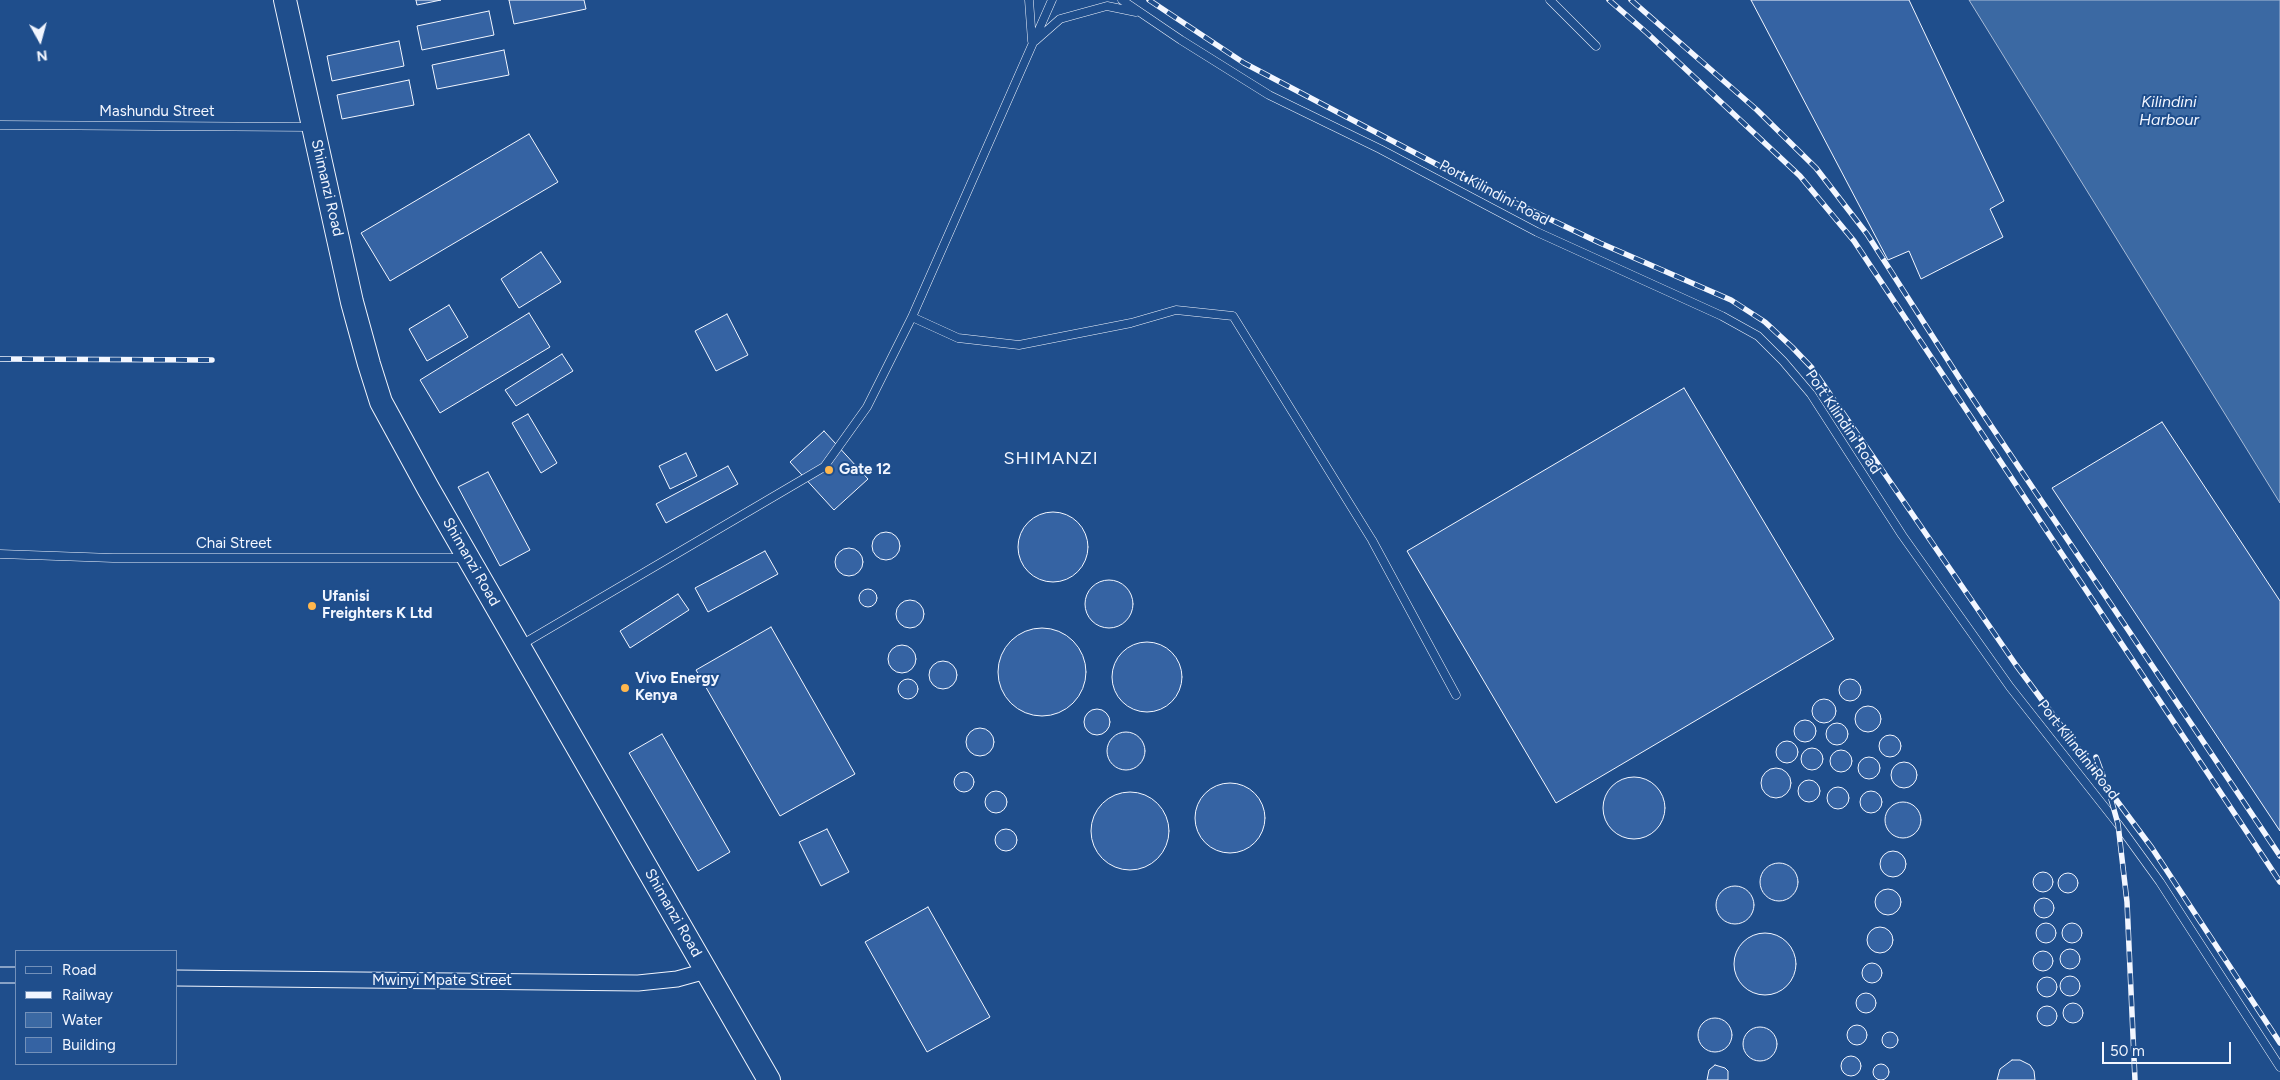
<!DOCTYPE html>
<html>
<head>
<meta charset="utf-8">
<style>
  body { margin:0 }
  #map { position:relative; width:2280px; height:1080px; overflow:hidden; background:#1f4e8c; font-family:Figtree,sans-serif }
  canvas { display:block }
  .legend { position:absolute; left:15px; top:950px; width:162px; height:115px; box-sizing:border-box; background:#1f4e8c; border:1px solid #7391ba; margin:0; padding:6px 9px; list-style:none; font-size:15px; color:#f2f6ff }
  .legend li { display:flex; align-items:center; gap:10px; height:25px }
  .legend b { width:25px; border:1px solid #7391ba }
  .north { position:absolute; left:15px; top:15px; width:50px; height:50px; -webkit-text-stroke:4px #1f4e8c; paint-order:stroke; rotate:173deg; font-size:14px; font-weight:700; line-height:20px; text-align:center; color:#f2f6ff }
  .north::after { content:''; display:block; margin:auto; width:18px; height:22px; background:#f2f6ff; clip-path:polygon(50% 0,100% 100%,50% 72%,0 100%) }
  .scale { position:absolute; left:2102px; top:1042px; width:129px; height:22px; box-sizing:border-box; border:2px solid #f2f6ff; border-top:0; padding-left:6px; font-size:15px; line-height:18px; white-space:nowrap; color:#f2f6ff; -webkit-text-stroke:4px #1f4e8c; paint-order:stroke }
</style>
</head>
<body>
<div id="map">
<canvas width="2280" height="1080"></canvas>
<ul class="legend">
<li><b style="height:6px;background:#1f4e8c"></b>Road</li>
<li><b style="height:6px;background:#f2f6ff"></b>Railway</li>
<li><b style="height:14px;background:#3b69a3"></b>Water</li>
<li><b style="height:14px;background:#3563a3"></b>Building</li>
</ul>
<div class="north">N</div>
<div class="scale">50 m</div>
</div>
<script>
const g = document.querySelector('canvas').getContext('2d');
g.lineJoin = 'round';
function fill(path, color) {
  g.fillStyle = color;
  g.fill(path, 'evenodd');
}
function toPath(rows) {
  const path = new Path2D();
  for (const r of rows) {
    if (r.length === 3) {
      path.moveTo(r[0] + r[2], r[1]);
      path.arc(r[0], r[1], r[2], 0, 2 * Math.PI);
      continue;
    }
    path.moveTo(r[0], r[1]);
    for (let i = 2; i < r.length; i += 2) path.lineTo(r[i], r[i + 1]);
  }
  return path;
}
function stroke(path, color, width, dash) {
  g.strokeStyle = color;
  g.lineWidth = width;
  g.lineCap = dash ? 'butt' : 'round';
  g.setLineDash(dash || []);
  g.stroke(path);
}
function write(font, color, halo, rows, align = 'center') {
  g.font = font + ' Figtree,sans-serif';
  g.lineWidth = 4;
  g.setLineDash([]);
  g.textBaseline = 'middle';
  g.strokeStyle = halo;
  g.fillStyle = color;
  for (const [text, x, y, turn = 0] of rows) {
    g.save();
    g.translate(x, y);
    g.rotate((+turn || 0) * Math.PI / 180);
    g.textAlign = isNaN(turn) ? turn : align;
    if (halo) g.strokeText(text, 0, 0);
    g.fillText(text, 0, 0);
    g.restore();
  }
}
const water = toPath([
  [1970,0,2280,0,2280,503,1969,0,1970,0]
]);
fill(water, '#3b69a3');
stroke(water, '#a8bbd7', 1);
const building = toPath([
  [416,0,441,0,417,5,416,0],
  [509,0,584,0,586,9,514,24,509,0],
  [1751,0,1909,0,2004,201,1990,209,2003,237,1921,279,1909,251,1888,260,1751,0],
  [489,11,494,35,422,50,417,26,489,11],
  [399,41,404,66,332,81,327,56,399,41],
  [504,50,509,75,437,89,432,65,504,50],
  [409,80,414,105,342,119,337,95,409,80],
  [529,134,558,182,390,281,361,233,529,134],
  [541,252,561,282,519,308,501,279,541,252],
  [449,305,468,337,427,361,409,329,449,305],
  [529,313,550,347,440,413,420,380,529,313],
  [727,314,748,355,716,371,695,331,727,314],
  [562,354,573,371,516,406,505,390,562,354],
  [1684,388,1834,639,1556,803,1407,551,1684,388],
  [528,414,557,463,541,473,512,423,528,414],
  [2162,422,2280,601,2280,831,2052,488,2162,422],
  [824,431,868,479,834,510,790,462,824,431],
  [686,453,697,476,670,489,659,466,686,453],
  [728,466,738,484,666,523,656,504,728,466],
  [488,472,530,550,500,566,458,487,488,472],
  [1053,547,35],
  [886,546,14],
  [849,562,14],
  [765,551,778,574,708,612,695,588,765,551],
  [1109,604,24],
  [868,598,9],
  [678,594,689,610,630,648,620,631,678,594],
  [910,614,14],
  [771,627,855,774,780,816,696,670,771,627],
  [1042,672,44],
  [1147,677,35],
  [902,659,14],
  [943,675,14],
  [908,689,10],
  [1850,690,11],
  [1824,711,12],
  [1868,719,13],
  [1097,722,13],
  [1805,731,11],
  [1837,734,11],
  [980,742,14],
  [1126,751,19],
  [662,734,730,852,698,871,629,753,662,734],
  [1890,746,11],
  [1787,752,11],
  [1812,759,11],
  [1841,761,11],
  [1869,768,11],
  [1904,775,13],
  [1776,783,15],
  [964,782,10],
  [1634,808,31],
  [1809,791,11],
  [1230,818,35],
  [1838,798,11],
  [996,802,11],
  [1871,802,11],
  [1130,831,39],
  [1903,820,18],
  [1006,840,11],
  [827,829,849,872,821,886,799,842,827,829],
  [1893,864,13],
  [1779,882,19],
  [2043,882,10],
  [2068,883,10],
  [1735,905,19],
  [1888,902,13],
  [2044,908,10],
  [928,907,990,1017,927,1052,865,942,928,907],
  [2072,933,10],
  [2046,933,10],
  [1880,940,13],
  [1765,964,31],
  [2070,959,10],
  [2043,961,10],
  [1872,973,10],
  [2070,986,10],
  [2047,987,10],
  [1866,1003,10],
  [2073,1013,10],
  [2047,1016,10],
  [1715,1035,17],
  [1857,1035,10],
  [1760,1044,17],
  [1890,1040,8],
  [1851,1066,10],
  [2012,1060,2020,1060,2030,1065,2034,1071,2035,1080,1997,1080,2000,1069,2012,1060],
  [1881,1072,8],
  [1715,1065,1725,1068,1728,1071,1728,1080,1707,1080,1709,1070,1715,1065]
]);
fill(building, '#3563a3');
stroke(building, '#f2f6ff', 1);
const service = toPath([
  [1029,0,1032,41],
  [1122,0,1181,40,1269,95,1380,149,1537,232,1722,316,1758,336,1783,361,1811,394,1902,535,2010,687,2118,824,2160,882,2280,1067],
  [1550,0,1596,46],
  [1035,41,1060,19,1107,6,1136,12],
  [0,125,311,127],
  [912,317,958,338,1019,345,1131,323,1176,310,1233,316,1372,540,1456,695],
  [0,554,113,558,464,558],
  [521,645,824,467,867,407,912,317,1052,0]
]);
const minor = toPath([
  [0,975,16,975],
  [176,978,638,983,677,979,706,971]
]);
const secondary = toPath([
  [285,0,352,302,369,364,381,402,428,488,769,1080]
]);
stroke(service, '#f2f6ff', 9);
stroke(minor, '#f2f6ff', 17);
stroke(secondary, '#f2f6ff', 24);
stroke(service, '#1f4e8c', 8);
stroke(minor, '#1f4e8c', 15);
stroke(secondary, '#1f4e8c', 22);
const rail = toPath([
  [1149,0,1244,63,1459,176,1600,243,1731,300,1765,322,1792,347,1812,368,2016,665,2152,848,2280,1043],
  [1609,0,1647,33,1800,176,1854,241,2280,882],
  [1631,0,1757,110,1816,168,1867,234,1967,390,2280,856],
  [0,359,212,360],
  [2096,757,2103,776],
  [2111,799,2118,824,2127,902,2135,1080]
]);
stroke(rail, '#f2f6ff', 5.5);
stroke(rail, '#1f4e8c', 4, [11]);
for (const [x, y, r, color] of [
  [829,470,5,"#ffb74d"],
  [312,606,5,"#ffb74d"],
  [625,688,5,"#ffb74d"]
]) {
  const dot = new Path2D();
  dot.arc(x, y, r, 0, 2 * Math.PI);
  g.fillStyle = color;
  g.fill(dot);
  stroke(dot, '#1f4e8c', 2);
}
write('15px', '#f2f6ff', '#1f4e8c', [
  ["Mashundu Street",157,112],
  ["Shimanzi Road",327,188,77],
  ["Port Kilindini Road",1494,193,28],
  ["Port Kilindini Road",1843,422,56],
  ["Chai Street",234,544],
  ["Shimanzi Road",471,562,60],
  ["Port Kilindini Road",2078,750,52],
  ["Shimanzi Road",673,913,60],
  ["Mwinyi Mpate Street",442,981]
]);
write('bold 15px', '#f2f6ff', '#1f4e8c', [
  ["Gate 12",839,470],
  ["Ufanisi",322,597],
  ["Freighters K Ltd",322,614],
  ["Vivo Energy",635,679],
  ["Kenya",635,696]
], 'left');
write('italic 16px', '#f2f6ff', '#1f4e8c', [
  ["Kilindini",2169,102],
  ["Harbour",2169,120]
]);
g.letterSpacing = '1px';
write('18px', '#f2f6ff', '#1f4e8c', [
  ["SHIMANZI",1051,459]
]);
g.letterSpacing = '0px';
</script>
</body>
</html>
